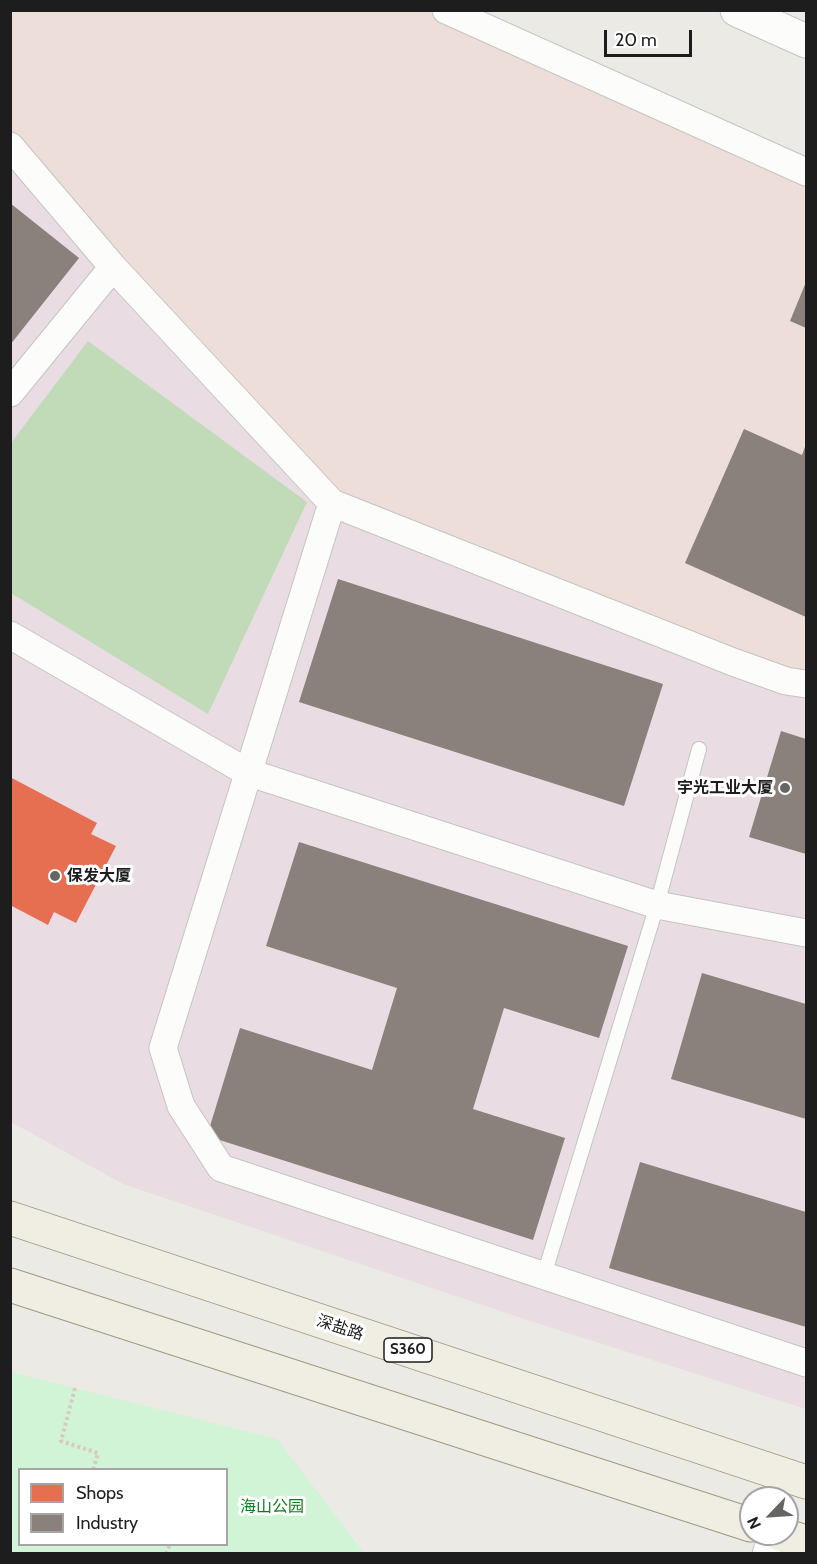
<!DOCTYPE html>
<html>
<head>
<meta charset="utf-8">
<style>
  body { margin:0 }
  #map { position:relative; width:817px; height:1564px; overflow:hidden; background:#ebeae5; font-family:Cabin,sans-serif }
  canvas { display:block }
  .frame { position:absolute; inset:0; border:12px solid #1d1d1d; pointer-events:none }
  .legend { position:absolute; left:18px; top:1468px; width:210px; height:78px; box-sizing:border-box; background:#fff; border:2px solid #a5a5a5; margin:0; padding:8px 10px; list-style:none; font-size:18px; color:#1d1d1d }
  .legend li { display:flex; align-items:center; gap:12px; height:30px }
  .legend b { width:30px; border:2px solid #a5a5a5 }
  .north { position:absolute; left:739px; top:1486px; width:60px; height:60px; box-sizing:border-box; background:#fff; border:2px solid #a5a5a5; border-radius:50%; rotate:245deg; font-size:16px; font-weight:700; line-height:24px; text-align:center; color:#1d1d1d }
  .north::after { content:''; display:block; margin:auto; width:21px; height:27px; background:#656563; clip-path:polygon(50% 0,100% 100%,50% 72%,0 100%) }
  .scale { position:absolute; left:604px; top:30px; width:88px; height:27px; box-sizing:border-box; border:3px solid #1d1d1d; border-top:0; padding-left:8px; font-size:18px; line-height:21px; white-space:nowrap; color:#1d1d1d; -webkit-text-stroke:4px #fff; paint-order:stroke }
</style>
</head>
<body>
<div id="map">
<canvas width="817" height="1564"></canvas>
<div class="frame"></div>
<ul class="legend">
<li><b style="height:16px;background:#e76f51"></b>Shops</li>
<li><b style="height:16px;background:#8a817c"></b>Industry</li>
</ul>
<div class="north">N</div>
<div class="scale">20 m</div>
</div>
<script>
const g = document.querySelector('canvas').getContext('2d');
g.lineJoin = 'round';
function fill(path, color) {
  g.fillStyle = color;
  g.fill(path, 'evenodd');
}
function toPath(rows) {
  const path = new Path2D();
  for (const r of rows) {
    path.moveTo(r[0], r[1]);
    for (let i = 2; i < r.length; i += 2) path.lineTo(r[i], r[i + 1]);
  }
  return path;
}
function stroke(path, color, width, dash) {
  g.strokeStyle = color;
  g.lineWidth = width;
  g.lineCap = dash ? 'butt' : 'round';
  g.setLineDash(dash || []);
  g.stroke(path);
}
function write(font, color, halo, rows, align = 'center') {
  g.font = font + ' Cabin,"Noto Sans SC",sans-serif';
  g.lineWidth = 6;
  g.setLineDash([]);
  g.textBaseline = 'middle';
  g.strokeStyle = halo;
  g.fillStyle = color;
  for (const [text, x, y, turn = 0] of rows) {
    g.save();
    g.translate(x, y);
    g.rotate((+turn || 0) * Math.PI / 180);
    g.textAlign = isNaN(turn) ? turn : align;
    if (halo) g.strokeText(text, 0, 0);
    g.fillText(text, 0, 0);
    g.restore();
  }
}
fill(toPath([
  [10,11,446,11,806,172,806,684,332,503,11,146]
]), '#eeded9');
fill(toPath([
  [10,146,332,503,806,684,806,1409,527,1320,123,1184,11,1122]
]), '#e9dde3');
fill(toPath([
  [88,341,307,502,208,714,11,593,11,443]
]), '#c1dbb9');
fill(toPath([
  [10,1372,277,1439,364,1553,11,1553],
  [20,1470,226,1470,226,1544,20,1544]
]), '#d1f3d6');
fill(toPath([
  [10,777,97,823,91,834,116,846,76,923,54,912,48,925,10,905]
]), '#e76f51');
fill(toPath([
  [10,203,79,258,10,345],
  [806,282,806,328,790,321],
  [744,429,802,455,806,444,806,617,685,563],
  [338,579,663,684,624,806,299,702],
  [781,731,806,739,806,854,749,837],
  [299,842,628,946,599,1038,504,1008,473,1109,565,1138,533,1240,207,1136,240,1028,372,1070,397,988,266,946],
  [702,973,806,1004,806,1119,671,1079],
  [640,1162,806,1212,806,1327,609,1268]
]), '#8a817c');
const service = toPath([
  [544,1275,657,905,699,749]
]);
const minor = toPath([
  [446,10,806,172],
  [10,146,113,267,332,503,733,662,786,681,806,684],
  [10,393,113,267],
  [332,503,163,1048,181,1106,221,1168,806,1363],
  [10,635,247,772,657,905,806,933],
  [766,1554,773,1534]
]);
const tertiary = toPath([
  [737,10,806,41]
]);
const primary = toPath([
  [10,1218,806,1482],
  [10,1285,751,1525],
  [780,1534,806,1542]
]);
stroke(service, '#c4c4c1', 16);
stroke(minor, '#c4c4c1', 29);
stroke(tertiary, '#c4c4c1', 35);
stroke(primary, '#a19a81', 35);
stroke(toPath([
  [75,1388,61,1441,98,1453,93,1470],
  [166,1554,170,1544]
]), '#d7c9c4', 4, [3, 3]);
stroke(service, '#fcfcfb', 14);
stroke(minor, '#fcfcfb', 27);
stroke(tertiary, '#fcfcfb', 33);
stroke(primary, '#f0ede3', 33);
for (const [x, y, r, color] of [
  [785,788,6,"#656563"],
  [55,876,6,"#656563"]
]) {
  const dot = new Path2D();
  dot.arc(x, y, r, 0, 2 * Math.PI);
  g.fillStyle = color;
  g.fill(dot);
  stroke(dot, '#fff', 2);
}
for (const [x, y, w] of [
  [408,1350,48]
]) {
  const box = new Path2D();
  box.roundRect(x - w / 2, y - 12, w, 24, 4.5);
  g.fillStyle = '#fff';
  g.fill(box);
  stroke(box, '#1d1d1d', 1.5);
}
write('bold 15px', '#1d1d1d', null, [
  ["S360",408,1350]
]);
write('bold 16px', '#1d1d1d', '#fff', [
  ["宇光工业大厦",773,788],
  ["保发大厦",67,876,"left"]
], 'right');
write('16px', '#1d1d1d', '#fff', [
  ["深盐路",340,1328,18]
]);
write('16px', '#077e1f', '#fff', [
  ["海山公园",272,1507]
]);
</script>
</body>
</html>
